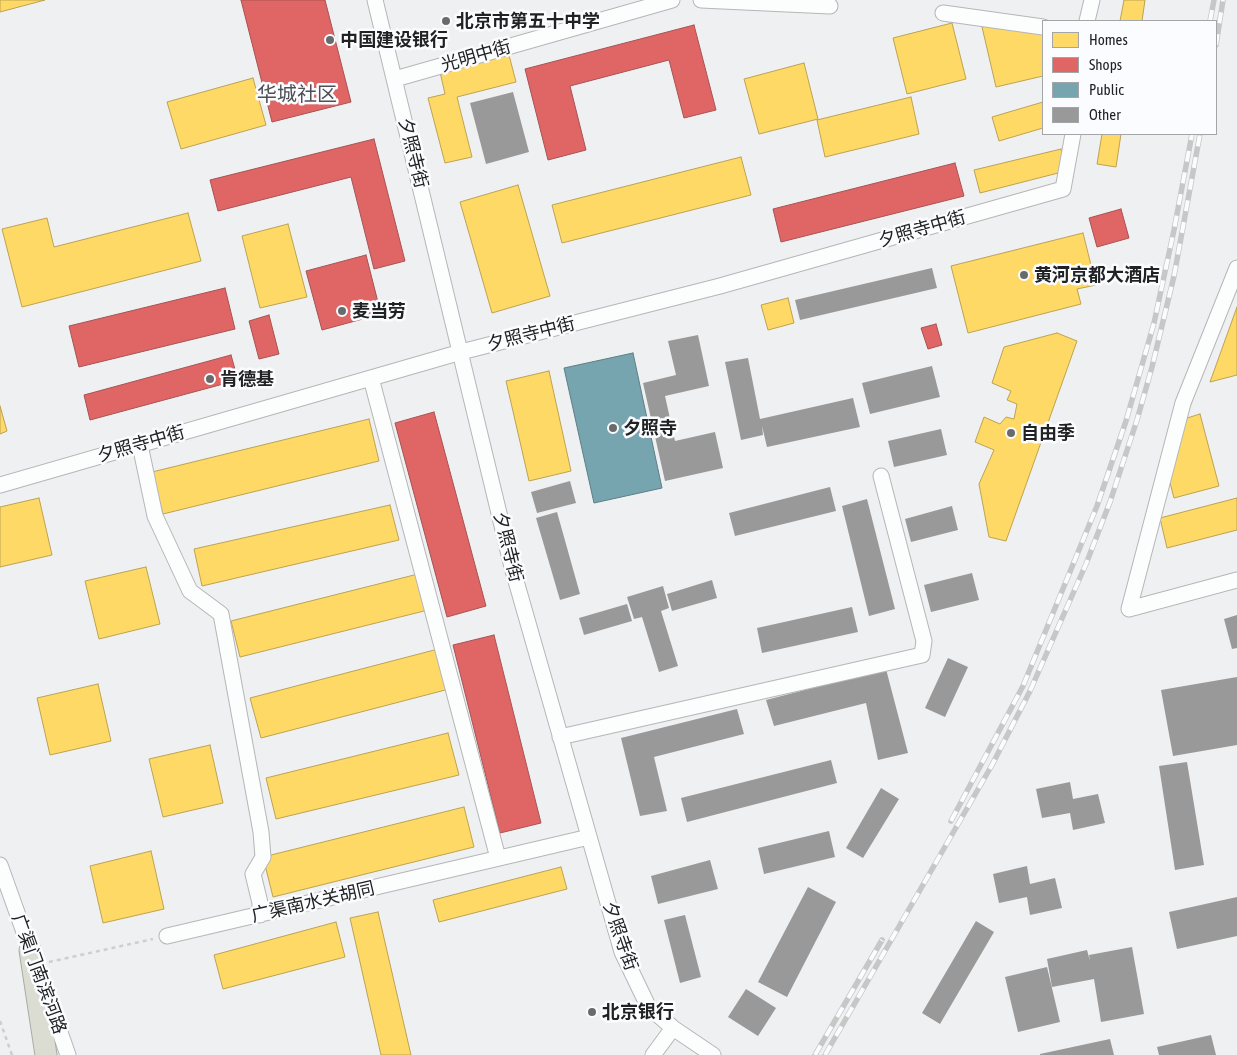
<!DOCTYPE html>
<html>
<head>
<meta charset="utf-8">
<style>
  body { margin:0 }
  #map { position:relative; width:1237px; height:1055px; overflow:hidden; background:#eef0f2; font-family:"Asap Condensed",sans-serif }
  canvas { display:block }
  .legend { position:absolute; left:1042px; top:20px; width:175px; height:115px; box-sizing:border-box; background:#fbfcff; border:1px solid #a4a5a7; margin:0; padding:6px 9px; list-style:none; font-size:15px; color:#212223 }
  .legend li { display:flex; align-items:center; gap:10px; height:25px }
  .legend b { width:25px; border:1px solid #a4a5a7 }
</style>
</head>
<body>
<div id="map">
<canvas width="1237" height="1055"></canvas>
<ul class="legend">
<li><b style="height:14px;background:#ffd966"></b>Homes</li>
<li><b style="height:14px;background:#e06666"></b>Shops</li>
<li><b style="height:14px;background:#76a5af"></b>Public</li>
<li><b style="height:14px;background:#999"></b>Other</li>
</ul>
</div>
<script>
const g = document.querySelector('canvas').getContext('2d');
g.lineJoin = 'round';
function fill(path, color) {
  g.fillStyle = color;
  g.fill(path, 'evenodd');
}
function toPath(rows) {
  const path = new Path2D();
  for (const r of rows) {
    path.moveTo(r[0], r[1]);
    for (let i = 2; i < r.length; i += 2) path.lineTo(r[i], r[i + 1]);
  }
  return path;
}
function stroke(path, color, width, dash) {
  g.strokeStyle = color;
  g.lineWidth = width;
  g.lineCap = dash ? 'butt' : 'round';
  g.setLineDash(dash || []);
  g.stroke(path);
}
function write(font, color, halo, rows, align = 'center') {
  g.font = font + ' "Asap Condensed","Noto Sans SC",sans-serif';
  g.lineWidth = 5;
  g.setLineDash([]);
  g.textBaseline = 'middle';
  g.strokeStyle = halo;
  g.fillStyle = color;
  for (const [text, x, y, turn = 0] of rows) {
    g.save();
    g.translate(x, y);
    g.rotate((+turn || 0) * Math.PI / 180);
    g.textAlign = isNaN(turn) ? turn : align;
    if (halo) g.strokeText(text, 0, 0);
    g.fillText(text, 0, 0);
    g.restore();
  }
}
const homes = toPath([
  [0,0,45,0,0,12,0,0],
  [1124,0,1145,0,1142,21,1120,21,1124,0],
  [952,23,966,79,907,94,893,38,952,23],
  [994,24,1043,31,1043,76,996,87,982,27,994,24],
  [509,55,516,82,457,97,472,157,445,163,428,98,445,94,440,72,509,55],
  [804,63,818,119,759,134,744,79,804,63],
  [253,78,266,125,181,149,167,102,253,78],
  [911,97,919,134,825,157,817,120,911,97],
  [1043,102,1043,128,999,141,992,117,1043,102],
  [1102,134,1121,134,1116,167,1097,164,1102,134],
  [1061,149,1066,171,980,193,974,170,1061,149],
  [741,157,751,195,562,243,552,205,741,157],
  [518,185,550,296,492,313,460,202,518,185],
  [188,213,201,261,22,307,2,229,47,218,54,247,188,213],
  [288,224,307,297,260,308,242,236,288,224],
  [1083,233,1096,285,1077,289,1081,304,968,333,951,266,1083,233],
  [788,298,794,323,768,330,761,305,788,298],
  [1237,307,1237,375,1210,382,1237,307],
  [1057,333,1077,341,1006,541,989,537,979,484,994,450,975,442,984,417,1000,424,1006,417,1014,419,1017,404,1007,400,1011,391,992,383,1004,347,1057,333],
  [549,371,571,471,529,481,506,381,549,371],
  [0,406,7,431,0,434,0,406],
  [1200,414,1219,486,1174,498,1168,475,1184,419,1200,414],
  [369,419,379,461,163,514,152,472,369,419],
  [39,498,52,555,0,567,0,507,39,498],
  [1237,498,1237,530,1167,548,1160,518,1237,498],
  [390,505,399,540,202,586,194,549,390,505],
  [146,567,160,624,99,639,85,581,146,567],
  [422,573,432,609,240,657,231,621,422,573],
  [442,648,453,688,261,738,250,698,442,648],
  [98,684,111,741,50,755,37,698,98,684],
  [448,733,459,775,276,819,266,778,448,733],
  [210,745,223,803,163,817,149,759,210,745],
  [464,807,474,847,273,897,263,857,464,807],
  [151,851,164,909,103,923,90,866,151,851],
  [561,867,567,889,439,922,433,900,561,867],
  [378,912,411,1055,381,1055,350,918,378,912],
  [336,922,345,957,223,989,214,955,336,922]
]);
fill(homes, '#ffd966');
stroke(homes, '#bca252', 1);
const shops = toPath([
  [241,0,325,0,351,102,272,122,241,0],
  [694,25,716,110,684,118,669,60,570,86,586,150,548,160,525,69,694,25],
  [374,139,405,261,374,269,351,177,218,211,210,180,374,139],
  [955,163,964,196,781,242,773,209,955,163],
  [1121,209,1129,238,1097,247,1089,218,1121,209],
  [366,255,381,314,322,330,306,271,366,255],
  [225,288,235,329,79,367,69,326,225,288],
  [269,315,279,354,259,359,249,321,269,315],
  [936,324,942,345,928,349,921,328,936,324],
  [231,355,238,380,90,420,84,395,231,355],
  [434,412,486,606,447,617,395,423,434,412],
  [494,635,541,823,500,833,453,645,494,635]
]);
fill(shops, '#e06666');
stroke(shops, '#a75252', 1);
const public = toPath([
  [633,353,662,488,594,503,564,368,633,353]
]);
fill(public, '#76a5af');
stroke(public, '#5c7e85', 1);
fill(toPath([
  [513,92,529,152,486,164,470,103],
  [932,268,937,288,800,320,795,300],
  [698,335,709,386,665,396,675,441,715,432,723,468,665,481,643,383,676,375,668,341],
  [748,358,760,419,853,398,860,427,767,447,762,426,763,435,741,440,725,362],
  [932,366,940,397,870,414,862,383],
  [941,429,947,455,894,467,888,441],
  [570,481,576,503,537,513,531,492],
  [830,487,836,511,735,536,729,513],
  [867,499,895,609,869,616,842,506],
  [952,506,958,530,911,542,905,519],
  [557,512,580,594,560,600,536,518],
  [972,573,979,600,931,612,924,585],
  [712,580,717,598,672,611,667,594],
  [663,586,669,608,661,611,678,666,659,672,642,617,634,619,627,597],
  [627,604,632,621,584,635,579,618],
  [852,607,858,632,762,653,757,628],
  [1237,615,1237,648,1232,649,1224,619],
  [948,658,968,667,945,717,925,708],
  [886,669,908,753,878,760,866,703,774,726,766,700],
  [1237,677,1237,745,1173,756,1161,690],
  [737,709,744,734,654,757,667,811,640,816,621,738],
  [831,760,837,783,687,822,681,798],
  [1187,762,1204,865,1175,870,1159,766],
  [1070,782,1073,799,1098,794,1105,823,1073,830,1070,813,1042,818,1036,789],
  [881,788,899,799,863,858,846,848],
  [829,831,835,857,764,874,758,848],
  [710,860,718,889,658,904,651,876],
  [1027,866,1030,884,1055,878,1062,908,1030,915,1027,897,999,903,993,874],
  [808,887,836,902,787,997,758,982],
  [1237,897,1237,936,1177,949,1169,912],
  [685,915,701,977,680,983,664,920],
  [976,921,994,932,940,1024,922,1013],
  [1132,947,1144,1014,1101,1022,1094,979,1052,987,1047,959,1087,950,1090,961,1089,955],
  [1047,967,1060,1022,1018,1032,1005,977],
  [746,989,776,1008,758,1036,728,1017],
  [1211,1035,1216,1055,1159,1055,1157,1047],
  [1110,1039,1114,1055,1040,1055,1040,1054]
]), '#999');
const minor = toPath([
  [375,0,512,567,622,952,648,1006,673,1028,713,1055],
  [701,0,830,6],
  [943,13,1043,27],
  [1087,21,1092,0],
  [395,79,672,0],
  [1237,268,1183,403,1129,609,1237,580],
  [371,378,498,858],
  [140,445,155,516,190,591,221,614,261,832,263,857,253,874,260,903,260,915],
  [0,485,461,352,720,286,1063,189,1073,134],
  [560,737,922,655,924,641,881,476],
  [0,865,34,960],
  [167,936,589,837],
  [42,981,68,1055],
  [653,1055,673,1028]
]);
const highway = toPath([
  [30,950,46,1055]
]);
stroke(minor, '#b5b6b8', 17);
stroke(highway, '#aaaca3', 23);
stroke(toPath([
  [49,962,153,939],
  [0,1021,12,1055]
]), '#cececf', 2.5, [4, 4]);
stroke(minor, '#fcfdfd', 15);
stroke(highway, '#dbddd3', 21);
const rail = toPath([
  [1210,21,1214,0],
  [1216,45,1223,0],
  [951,821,1023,686,1097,506,1126,421,1154,323,1174,230,1192,134],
  [815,1055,882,940],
  [825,1055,992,765,1030,691,1086,564,1110,502,1137,420,1152,367,1174,276,1200,134]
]);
stroke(rail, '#c7c7c8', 5.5);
stroke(rail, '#fbfcff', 4, [11]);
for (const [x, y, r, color] of [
  [446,21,5,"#696a6b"],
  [330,40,5,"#696a6b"],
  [1024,275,5,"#696a6b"],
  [342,311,5,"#696a6b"],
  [210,379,5,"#696a6b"],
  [613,428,5,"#696a6b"],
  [1011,433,5,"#696a6b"],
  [592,1012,5,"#696a6b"]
]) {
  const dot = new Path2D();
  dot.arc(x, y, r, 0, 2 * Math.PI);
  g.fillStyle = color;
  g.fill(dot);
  stroke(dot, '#fbfcff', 2);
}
write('bold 18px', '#212223', '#fbfcff', [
  ["北京市第五十中学",456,21],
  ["中国建设银行",340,40],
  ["黄河京都大酒店",1034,275],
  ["麦当劳",352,311],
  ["肯德基",220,379],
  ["夕照寺",623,428],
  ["自由季",1021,433],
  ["北京银行",602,1012]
], 'left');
write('18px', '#212223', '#fbfcff', [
  ["光明中街",476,56,-16],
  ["夕照寺街",413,153,76],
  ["夕照寺中街",922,229,-16],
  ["夕照寺中街",531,334,-14],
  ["夕照寺中街",141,444,-16],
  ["夕照寺街",508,547,76],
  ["广渠南水关胡同",313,902,-13],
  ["夕照寺街",620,936,71],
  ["广渠门南滨河路",39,974,70]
]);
write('20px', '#4e5053', '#fbfcff', [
  ["华城社区",297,95]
]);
</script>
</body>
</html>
